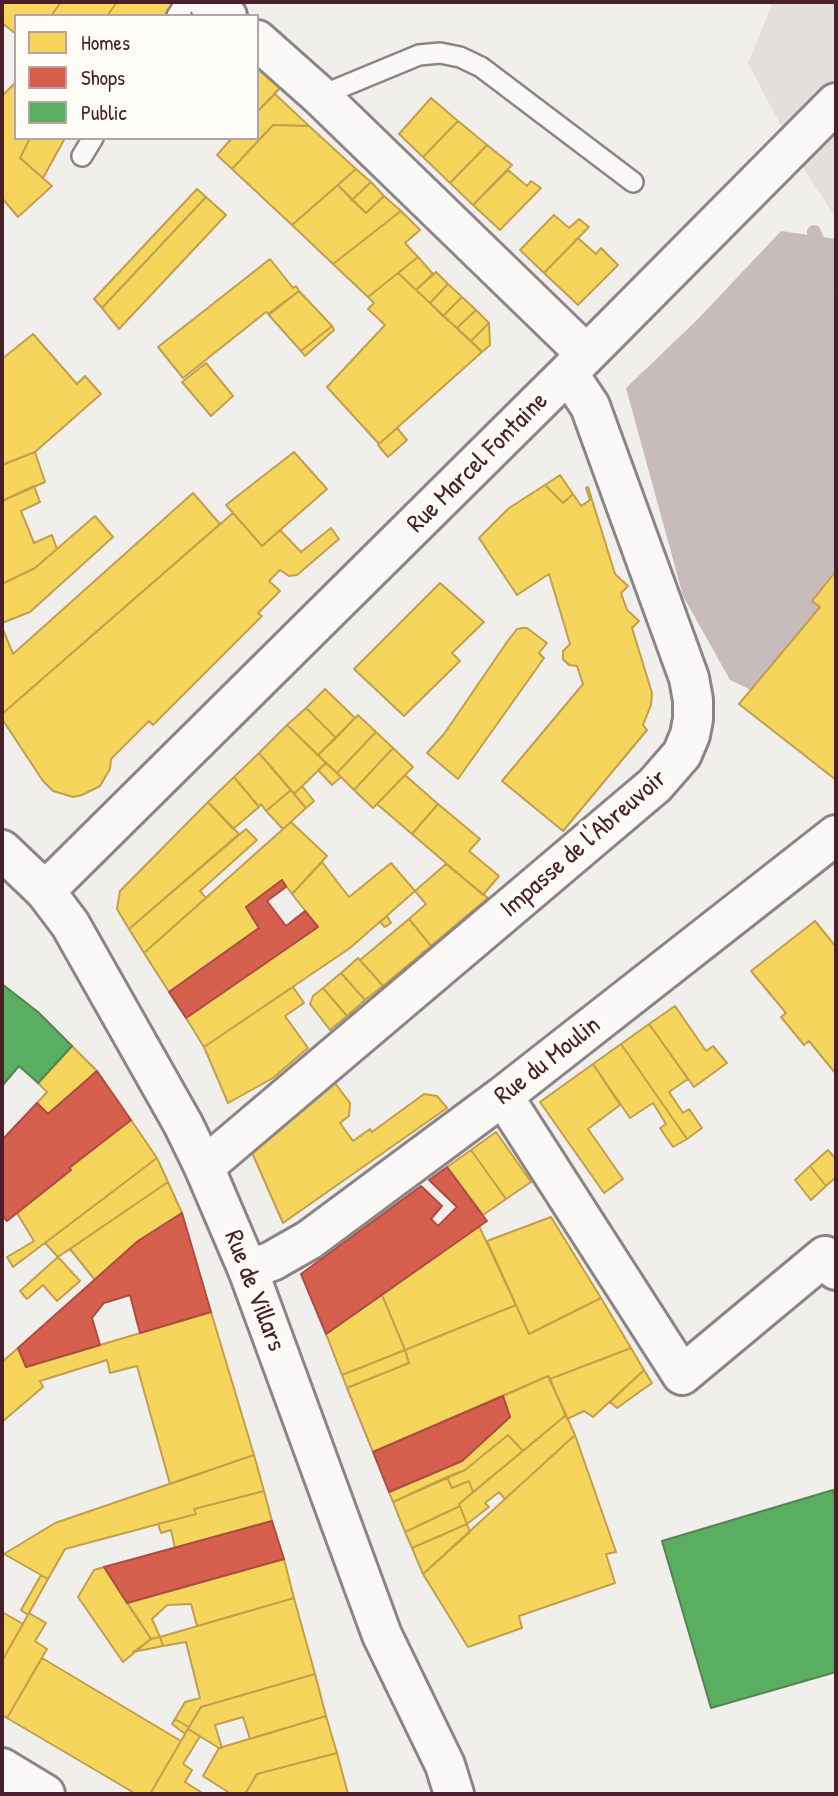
<!DOCTYPE html>
<html>
<head>
<meta charset="utf-8">
<style>
  body { margin:0 }
  #map { position:relative; width:838px; height:1796px; overflow:hidden; background:#f1efec; font-family:"Patrick Hand",sans-serif }
  canvas { display:block }
  .frame { position:absolute; inset:0; border:4px solid #4a1f2b; pointer-events:none }
  .legend { position:absolute; left:14px; top:14px; width:245px; height:126px; box-sizing:border-box; background:#fdfcf7; border:2px solid #b5a4a5; margin:0; padding:9px 12px; list-style:none; font-size:21px; color:#4a1f2b }
  .legend li { display:flex; align-items:center; gap:14px; height:35px }
  .legend b { width:35px; border:2px solid #b5a4a5 }
</style>
</head>
<body>
<div id="map">
<canvas width="838" height="1796"></canvas>
<div class="frame"></div>
<ul class="legend">
<li><b style="height:19px;background:#f6d55c"></b>Homes</li>
<li><b style="height:19px;background:#d6604d"></b>Shops</li>
<li><b style="height:19px;background:#5aae61"></b>Public</li>
</ul>
</div>
<script>
const g = document.querySelector('canvas').getContext('2d');
g.lineJoin = 'round';
function fill(path, color) {
  g.fillStyle = color;
  g.fill(path, 'evenodd');
}
function toPath(rows) {
  const path = new Path2D();
  for (const r of rows) {
    path.moveTo(r[0], r[1]);
    for (let i = 2; i < r.length; i += 2) path.lineTo(r[i], r[i + 1]);
  }
  return path;
}
function stroke(path, color, width, dash) {
  g.strokeStyle = color;
  g.lineWidth = width;
  g.lineCap = dash ? 'butt' : 'round';
  g.setLineDash(dash || []);
  g.stroke(path);
}
function write(font, color, halo, rows, align = 'center') {
  g.font = font + ' "Patrick Hand",sans-serif';
  g.lineWidth = 7;
  g.setLineDash([]);
  g.textBaseline = 'middle';
  g.strokeStyle = halo;
  g.fillStyle = color;
  for (const [text, x, y, turn = 0] of rows) {
    g.save();
    g.translate(x, y);
    g.rotate((+turn || 0) * Math.PI / 180);
    g.textAlign = isNaN(turn) ? turn : align;
    if (halo) g.strokeText(text, 0, 0);
    g.fillText(text, 0, 0);
    g.restore();
  }
}
fill(toPath([
  [773,2,836,2,836,218,802,166,748,63]
]), '#e4dedc');
fill(toPath([
  [781,231,836,239,836,571,812,600,819,608,751,690,730,680,683,596,626,388,697,320]
]), '#c8bbbb');
const homes = toPath([
  [4,2,61,2,51,16,16,16,16,34,2,23,2,4,4,2],
  [61,2,117,2,107,16,51,16,61,2],
  [117,2,169,2,173,4,164,16,107,16,117,2],
  [257,67,282,86,257,112,257,67],
  [16,82,16,138,30,138,20,158,52,186,18,217,2,198,2,96,16,82],
  [275,94,309,126,273,125,232,169,217,155,232,138,257,138,257,112,275,94],
  [431,98,458,121,423,157,399,134,431,98],
  [458,121,487,145,450,183,423,157,458,121],
  [273,125,309,126,356,169,292,225,232,169,273,125],
  [30,138,65,138,43,178,20,158,30,138],
  [487,145,512,165,473,205,450,183,487,145],
  [356,169,371,182,352,200,338,185,356,169],
  [508,170,527,186,531,181,541,188,500,230,473,205,508,170],
  [371,182,384,196,366,213,352,200,371,182],
  [338,185,366,213,384,196,401,211,333,264,292,225,338,185],
  [197,189,206,197,102,308,94,299,197,189],
  [206,197,226,215,119,329,102,308,206,197],
  [401,211,420,230,405,243,418,257,368,297,333,264,401,211],
  [554,215,569,228,579,219,589,227,544,273,520,250,554,215],
  [578,238,596,254,601,248,618,265,578,305,544,273,578,238],
  [418,257,433,274,416,290,398,273,418,257],
  [270,259,293,288,296,286,299,291,270,314,266,312,183,378,158,347,270,259],
  [436,272,448,284,430,303,416,290,436,272],
  [398,273,482,352,379,444,327,387,385,325,368,309,374,303,368,297,398,273],
  [448,284,462,297,443,316,430,303,448,284],
  [299,291,332,326,301,351,268,314,299,291],
  [462,297,476,310,457,328,443,316,462,297],
  [476,310,489,323,471,341,457,328,476,310],
  [489,323,490,345,482,352,471,341,489,323],
  [332,326,334,330,305,356,301,351,332,326],
  [33,334,77,384,85,376,101,394,35,452,2,465,2,359,33,334],
  [206,363,233,396,211,416,182,382,206,363],
  [397,428,407,440,388,457,378,445,397,428],
  [35,452,45,482,2,501,2,465,35,452],
  [294,452,327,489,262,546,226,505,294,452],
  [560,475,573,494,563,503,545,485,560,475],
  [545,485,563,503,573,494,581,506,590,500,586,488,588,487,615,574,628,586,621,593,627,610,639,621,632,628,652,693,651,705,643,725,647,730,563,831,502,781,583,684,577,666,569,665,563,659,563,651,570,644,549,574,517,595,479,538,509,508,545,485],
  [34,486,40,502,21,511,34,543,52,535,57,549,35,568,2,584,2,501,34,486],
  [193,493,220,524,2,714,2,627,13,654,193,493],
  [233,513,262,546,280,530,301,552,331,528,339,539,297,575,289,576,280,570,269,581,280,591,258,613,262,616,153,725,149,721,111,759,110,769,100,786,82,795,73,797,53,791,43,781,2,719,2,714,233,513],
  [95,516,113,537,30,612,2,623,2,584,35,568,95,516],
  [836,571,836,780,739,704,820,607,812,601,836,571],
  [440,583,484,622,452,653,460,661,404,716,354,669,440,583],
  [522,628,527,628,547,643,539,653,544,658,458,779,427,753,444,734,507,642,517,629,522,628],
  [325,689,355,718,336,738,306,708,325,689],
  [306,708,336,738,318,755,287,725,306,708],
  [358,715,376,732,337,773,318,755,358,715],
  [287,725,326,763,294,794,259,753,287,725],
  [376,732,393,748,354,790,337,773,376,732],
  [393,748,413,767,373,808,354,790,393,748],
  [259,753,291,790,266,811,261,804,259,807,234,777,259,753],
  [326,763,341,777,332,785,318,770,326,763],
  [405,775,438,804,412,834,377,804,405,775],
  [234,777,259,807,233,829,208,802,234,777],
  [302,786,314,801,306,808,294,794,302,786],
  [291,790,306,808,283,829,266,811,291,790],
  [208,802,239,834,129,929,117,909,120,891,208,802],
  [438,804,480,839,469,851,499,876,483,895,412,834,438,804],
  [291,822,327,856,292,894,282,880,246,907,259,928,169,992,144,953,291,822],
  [246,829,257,840,200,891,206,898,144,953,129,929,246,829],
  [322,862,349,897,391,863,415,891,350,948,204,1047,186,1018,318,927,292,894,322,862],
  [446,864,488,898,431,946,409,919,426,904,415,891,446,864],
  [387,916,391,923,385,927,380,922,387,916],
  [409,919,431,946,383,986,360,960,409,919],
  [815,921,836,947,836,1074,809,1041,804,1045,781,1017,786,1013,751,971,815,921],
  [358,958,383,986,365,1000,341,973,358,958],
  [341,973,365,1000,347,1016,323,988,341,973],
  [293,987,304,1003,285,1016,308,1048,273,1078,228,1103,204,1047,293,987],
  [323,988,347,1016,330,1030,310,1004,313,996,323,988],
  [675,1006,706,1051,713,1046,727,1063,694,1087,649,1024,675,1006],
  [649,1024,688,1079,669,1092,683,1113,689,1109,702,1128,687,1139,621,1044,649,1024],
  [621,1044,687,1139,673,1147,660,1128,666,1124,653,1103,630,1118,593,1064,621,1044],
  [72,1046,97,1071,48,1114,37,1103,47,1092,38,1083,72,1046],
  [593,1064,620,1105,588,1129,623,1179,604,1193,540,1102,593,1064],
  [332,1079,350,1103,349,1116,340,1123,353,1141,370,1129,372,1132,424,1094,437,1096,447,1108,283,1223,249,1146,332,1079],
  [131,1120,157,1158,13,1267,7,1257,34,1241,17,1213,71,1170,69,1168,131,1120],
  [496,1132,531,1182,506,1199,471,1150,496,1132],
  [471,1150,506,1199,483,1215,447,1167,471,1150],
  [828,1150,836,1159,836,1177,826,1186,810,1166,828,1150],
  [157,1158,168,1182,58,1257,45,1243,157,1158],
  [810,1166,826,1186,811,1200,795,1180,810,1166],
  [168,1182,182,1213,138,1241,95,1280,70,1249,168,1182],
  [551,1217,601,1298,529,1334,487,1241,551,1217],
  [479,1226,516,1305,405,1350,382,1295,479,1226],
  [58,1257,80,1281,57,1301,43,1285,27,1299,20,1291,58,1257],
  [382,1295,405,1350,342,1375,326,1334,382,1295],
  [601,1298,631,1348,550,1379,548,1376,373,1452,347,1388,409,1363,405,1350,516,1305,529,1334,601,1298],
  [211,1312,254,1455,170,1484,137,1366,110,1373,107,1360,40,1381,43,1387,2,1422,2,1362,18,1348,26,1367,211,1312],
  [631,1348,644,1370,593,1417,584,1411,567,1419,550,1379,631,1348],
  [405,1350,409,1363,347,1388,342,1375,405,1350],
  [644,1370,652,1383,617,1408,610,1402,644,1370],
  [548,1376,566,1415,523,1451,508,1435,465,1470,393,1502,389,1492,462,1461,510,1417,503,1396,548,1376],
  [566,1415,575,1435,505,1499,499,1492,485,1503,489,1507,467,1524,459,1504,566,1415],
  [508,1435,523,1451,473,1492,469,1481,452,1488,447,1477,465,1470,508,1435],
  [575,1435,616,1552,606,1554,615,1583,519,1616,522,1628,468,1647,423,1574,575,1435],
  [254,1455,264,1491,194,1509,196,1514,65,1549,48,1579,4,1554,55,1523,254,1455],
  [447,1477,452,1488,469,1481,473,1492,459,1504,460,1506,405,1532,393,1502,447,1477],
  [264,1491,272,1521,175,1548,171,1530,161,1533,158,1524,196,1514,194,1509,264,1491],
  [460,1506,467,1524,412,1548,405,1532,460,1506],
  [467,1524,470,1532,423,1574,412,1548,467,1524],
  [284,1559,294,1598,197,1626,191,1604,167,1605,152,1619,160,1637,151,1639,127,1603,284,1559],
  [104,1567,151,1639,123,1662,78,1597,94,1570,104,1567],
  [41,1575,48,1579,28,1615,21,1610,41,1575],
  [294,1598,315,1674,201,1707,189,1727,175,1719,185,1702,200,1698,186,1642,163,1646,160,1637,294,1598],
  [2,1612,23,1624,2,1661,2,1612],
  [29,1613,46,1623,35,1641,47,1649,7,1718,2,1715,2,1661,29,1613],
  [160,1637,163,1646,133,1652,151,1639,160,1637],
  [42,1658,181,1741,150,1794,136,1794,7,1718,42,1658],
  [315,1674,326,1716,250,1739,243,1717,215,1725,222,1748,219,1748,188,1729,201,1707,315,1674],
  [326,1716,337,1753,257,1774,245,1794,231,1794,203,1776,219,1748,326,1716],
  [175,1719,189,1727,185,1734,172,1724,175,1719],
  [188,1729,200,1736,183,1764,192,1770,185,1782,204,1794,150,1794,188,1729],
  [337,1753,348,1794,245,1794,257,1774,337,1753]
]);
fill(homes, '#f6d55c');
stroke(homes, '#c29e4d', 2);
const shops = toPath([
  [282,880,286,887,267,901,286,926,305,911,318,927,186,1018,169,992,259,928,246,907,282,880],
  [97,1071,131,1120,69,1168,71,1170,7,1221,2,1215,2,1140,37,1103,48,1114,97,1071],
  [447,1167,487,1221,326,1334,301,1274,421,1186,442,1206,431,1219,438,1226,457,1207,429,1180,447,1167],
  [182,1213,211,1312,140,1333,130,1295,104,1303,92,1318,100,1345,26,1367,18,1348,138,1241,182,1213],
  [503,1396,510,1417,462,1461,389,1492,373,1452,503,1396],
  [272,1521,284,1559,127,1603,104,1567,272,1521]
]);
fill(shops, '#d6604d');
stroke(shops, '#ac4c43', 2);
const public = toPath([
  [2,984,38,1012,72,1046,38,1083,19,1066,2,1086,2,984],
  [833,1490,836,1502,836,1672,711,1708,662,1541,833,1490]
]);
fill(public, '#5aae61');
stroke(public, '#558351', 2);
stroke(toPath([
  [814,232,836,286]
]), '#c8bbbb', 14);
const service = toPath([
  [177,16,186,2],
  [320,96,419,55,440,53,460,57,481,67,633,182],
  [82,156,93,138]
]);
const minor = toPath([
  [208,2,227,16],
  [257,40,320,96,586,354],
  [45,891,568,373,836,103],
  [503,1096,682,1375,825,1256,836,1270],
  [204,1167,655,785,682,754,690,735,693,719,693,700,689,678,590,406,568,373],
  [248,1270,272,1261,309,1240,503,1096,836,835]
]);
const tertiary = toPath([
  [2,850,45,891,70,924,183,1124,204,1167,248,1270,382,1635,445,1765,454,1794],
  [2,1768,45,1794]
]);
stroke(service, '#8d8485', 24);
stroke(minor, '#8d8485', 44);
stroke(tertiary, '#8d8485', 44);
stroke(service, '#faf9f7', 19);
stroke(minor, '#faf9f7', 38);
stroke(tertiary, '#faf9f7', 38);
write('26px', '#4a1f2b', '#fdfcf7', [
  ["Rue Marcel Fontaine",478,463,-45],
  ["Impasse de l'Abreuvoir",584,844,-41],
  ["Rue du Moulin",548,1061,-38],
  ["Rue de Villars",254,1291,69]
]);
</script>
</body>
</html>
